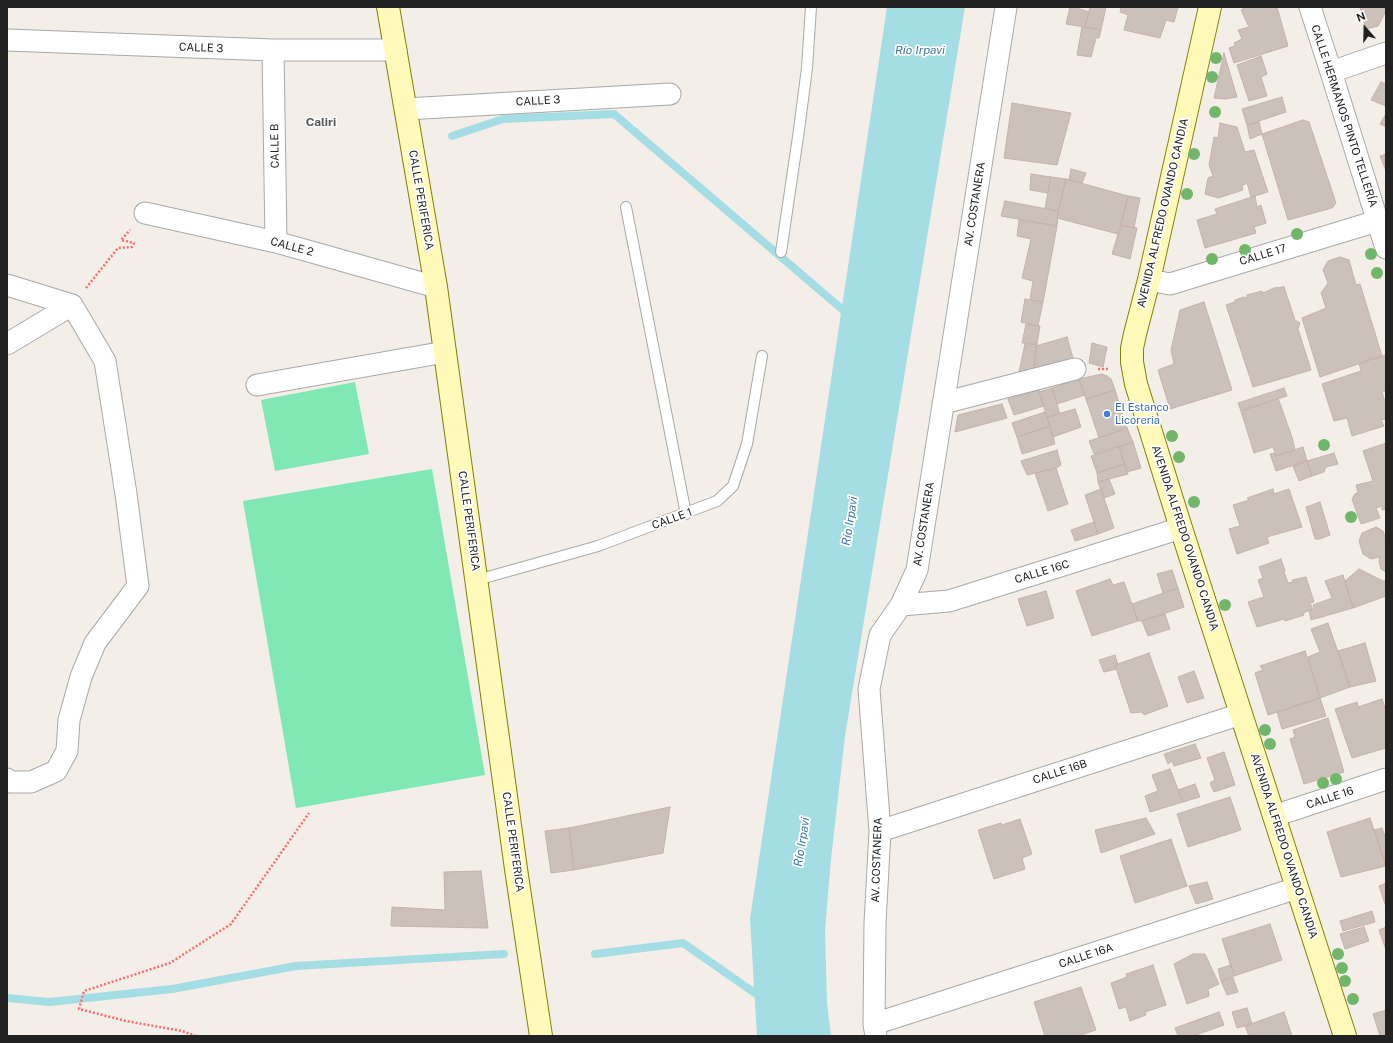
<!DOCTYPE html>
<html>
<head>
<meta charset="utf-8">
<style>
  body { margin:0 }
  #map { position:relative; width:1393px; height:1043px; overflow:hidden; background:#f3eee8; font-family:"Public Sans",sans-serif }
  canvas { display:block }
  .frame { position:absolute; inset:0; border:8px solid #222; pointer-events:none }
  .north { position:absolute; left:1345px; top:8px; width:40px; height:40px; -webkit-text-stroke:3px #fff; paint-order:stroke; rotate:340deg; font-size:11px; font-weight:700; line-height:16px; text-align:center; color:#222 }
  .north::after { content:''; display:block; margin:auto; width:14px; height:18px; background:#222; clip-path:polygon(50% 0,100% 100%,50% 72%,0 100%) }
</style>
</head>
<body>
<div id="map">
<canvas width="1393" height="1043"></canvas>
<div class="frame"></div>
<div class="north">N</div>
</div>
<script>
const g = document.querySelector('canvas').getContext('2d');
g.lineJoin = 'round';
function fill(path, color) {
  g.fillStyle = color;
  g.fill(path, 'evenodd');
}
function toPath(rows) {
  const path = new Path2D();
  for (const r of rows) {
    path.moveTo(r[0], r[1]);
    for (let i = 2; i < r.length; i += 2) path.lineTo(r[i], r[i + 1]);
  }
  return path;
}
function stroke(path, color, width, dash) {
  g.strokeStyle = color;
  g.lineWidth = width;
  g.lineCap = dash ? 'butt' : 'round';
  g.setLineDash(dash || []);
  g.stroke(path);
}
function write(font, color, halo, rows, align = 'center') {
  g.font = font + ' "Public Sans",sans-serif';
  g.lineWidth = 3.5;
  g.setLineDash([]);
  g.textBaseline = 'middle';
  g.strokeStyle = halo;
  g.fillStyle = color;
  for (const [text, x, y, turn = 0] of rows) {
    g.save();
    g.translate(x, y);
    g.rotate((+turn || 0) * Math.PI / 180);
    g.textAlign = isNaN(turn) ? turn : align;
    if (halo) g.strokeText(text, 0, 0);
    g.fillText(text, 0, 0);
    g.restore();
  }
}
fill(toPath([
  [355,382,369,454,275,471,261,400],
  [432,469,485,775,296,808,243,501]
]), '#80e8b4');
fill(toPath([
  [887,7,965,7,845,736,831,859,825,931,827,1003,831,1036,757,1036,750,919]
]), '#a5dde4');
stroke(toPath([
  [452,136,503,119,614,114,850,316],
  [595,954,683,943,762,998],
  [7,998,50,1002,172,989,296,966,504,954]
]), '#a5dde4', 8);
const building = toPath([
  [1070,7,1074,7,1089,12,1085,27,1066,24,1070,7],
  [1090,7,1106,7,1101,30,1085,27,1090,7],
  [1121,7,1178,7,1174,22,1166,20,1160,38,1124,30,1128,15,1120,12,1121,7],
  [1246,7,1277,7,1288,46,1234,63,1229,48,1235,46,1234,43,1242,39,1238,30,1249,27,1241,10,1246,7],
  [1360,7,1386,7,1386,11,1378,26,1366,29,1360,7],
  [1082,27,1101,30,1099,38,1096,38,1091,57,1077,55,1082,27],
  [1224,53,1237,97,1225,99,1214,98,1224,53],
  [1261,56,1267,74,1261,77,1267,96,1249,101,1237,65,1261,56],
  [1381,82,1386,84,1386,106,1371,100,1381,82],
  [1282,97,1286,112,1247,125,1242,109,1282,97],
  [1012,103,1071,113,1057,165,1004,158,1012,103],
  [1386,114,1386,127,1380,124,1386,114],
  [1303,120,1309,122,1336,203,1332,208,1288,220,1262,134,1303,120],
  [1259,122,1262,134,1250,139,1247,125,1259,122],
  [1220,123,1237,127,1245,152,1254,150,1268,192,1251,197,1247,183,1242,186,1243,190,1218,198,1205,194,1208,178,1213,176,1209,165,1214,137,1218,138,1220,123],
  [1386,154,1386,171,1380,156,1386,154],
  [1071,169,1086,173,1082,183,1069,180,1071,169],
  [1031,174,1051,177,1048,193,1030,190,1031,174],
  [1051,177,1066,179,1058,211,1045,208,1051,177],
  [1066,179,1128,196,1118,234,1057,218,1066,179],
  [1128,196,1140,198,1134,228,1121,225,1128,196],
  [1255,196,1257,207,1261,205,1266,223,1254,227,1256,233,1205,248,1197,220,1217,214,1215,209,1255,196],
  [1005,201,1058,211,1057,226,1001,216,1005,201],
  [1019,220,1057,226,1043,302,1030,300,1033,281,1022,278,1031,239,1017,236,1019,220],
  [1121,225,1137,228,1130,259,1112,254,1118,234,1119,234,1121,225],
  [1340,257,1349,260,1356,285,1360,284,1382,356,1320,377,1302,318,1326,308,1321,293,1328,283,1323,270,1328,261,1340,257],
  [1284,287,1295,320,1300,323,1298,329,1311,370,1253,387,1226,305,1235,302,1235,300,1244,297,1247,298,1247,295,1262,291,1263,293,1274,288,1284,287],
  [1025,299,1043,302,1038,326,1021,322,1025,299],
  [1204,302,1232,390,1170,409,1158,370,1174,364,1171,350,1180,310,1204,302],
  [1026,324,1040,326,1037,344,1022,343,1026,324],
  [1067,337,1073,358,1034,369,1036,346,1067,337],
  [1092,343,1107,347,1103,367,1089,363,1092,343],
  [1025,344,1037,344,1034,369,1019,372,1025,344],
  [1386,355,1386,391,1382,392,1384,399,1386,399,1386,419,1381,420,1384,426,1352,436,1347,418,1334,421,1322,384,1361,371,1359,363,1386,355],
  [1102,374,1107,376,1111,379,1115,390,1086,399,1079,379,1102,374],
  [1079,379,1085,395,1057,404,1052,388,1079,379],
  [1052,388,1060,414,1047,417,1039,392,1052,388],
  [1284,388,1287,396,1241,411,1238,403,1284,388],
  [1039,390,1044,406,1014,415,1008,399,1039,390],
  [1115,390,1127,428,1099,438,1086,399,1115,390],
  [1278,398,1292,437,1295,450,1276,456,1273,447,1254,453,1241,411,1278,398],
  [1002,404,1007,418,955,432,958,415,1002,404],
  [1075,409,1081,427,1053,437,1047,417,1075,409],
  [1045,412,1050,426,1017,437,1012,423,1045,412],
  [1050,426,1055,444,1022,454,1017,437,1050,426],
  [1127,428,1133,442,1094,454,1089,441,1127,428],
  [1133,442,1141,468,1127,472,1119,447,1133,442],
  [1386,443,1386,509,1382,510,1382,506,1376,508,1380,518,1361,524,1352,499,1355,494,1358,493,1356,485,1373,481,1363,451,1386,443],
  [1119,447,1125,464,1097,473,1091,456,1119,447],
  [1303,447,1307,461,1276,471,1270,454,1275,453,1276,456,1303,447],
  [1057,450,1061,465,1056,468,1027,475,1021,461,1057,450],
  [1334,453,1338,464,1326,467,1324,472,1312,476,1307,461,1334,453],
  [1307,461,1312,476,1299,481,1293,466,1307,461],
  [1125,464,1128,474,1098,482,1097,473,1125,464],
  [1056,468,1068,504,1048,511,1035,473,1056,468],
  [1109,479,1115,494,1104,498,1098,482,1109,479],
  [1101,489,1114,528,1098,534,1085,495,1101,489],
  [1273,489,1274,494,1289,489,1302,527,1267,537,1269,543,1237,554,1229,529,1240,526,1233,505,1249,500,1247,498,1273,489],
  [1320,502,1330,535,1320,539,1315,539,1306,507,1320,502],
  [1094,522,1098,534,1075,541,1071,530,1094,522],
  [1376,527,1383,531,1386,540,1386,572,1381,569,1379,561,1380,557,1371,559,1363,554,1359,541,1362,533,1376,527],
  [1281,559,1285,571,1284,572,1288,583,1293,582,1292,580,1306,577,1314,602,1310,603,1313,609,1303,613,1304,615,1285,621,1284,619,1257,627,1248,602,1264,597,1258,580,1263,578,1259,567,1281,559],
  [1359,569,1383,581,1386,581,1386,596,1353,608,1345,581,1359,569],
  [1172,570,1178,588,1163,593,1157,574,1172,570],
  [1343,575,1353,608,1311,620,1309,610,1315,609,1313,605,1332,598,1325,581,1343,575],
  [1110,579,1113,585,1124,582,1138,621,1092,636,1076,591,1110,579],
  [1178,588,1184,607,1142,621,1138,621,1132,604,1178,588],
  [1046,591,1054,618,1027,626,1018,599,1046,591],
  [1165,614,1170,629,1148,636,1142,621,1165,614],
  [1328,623,1350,687,1320,698,1308,657,1320,652,1311,629,1328,623],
  [1365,643,1376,681,1350,687,1338,651,1365,643],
  [1305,651,1320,698,1268,715,1255,673,1263,670,1260,666,1305,651],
  [1149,653,1168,706,1144,715,1142,712,1131,713,1115,665,1149,653],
  [1115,655,1118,665,1115,665,1117,669,1104,672,1099,660,1115,655],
  [1194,671,1204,698,1187,703,1178,677,1194,671],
  [1320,698,1326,716,1282,729,1277,712,1320,698],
  [1382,699,1386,711,1386,748,1352,758,1335,709,1357,702,1358,707,1382,699],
  [1328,718,1344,772,1304,784,1290,739,1295,737,1293,730,1328,718],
  [1195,744,1201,758,1174,766,1172,761,1168,764,1164,754,1195,744],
  [1224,752,1235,785,1214,792,1210,783,1215,780,1207,758,1224,752],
  [1170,769,1183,802,1150,812,1145,796,1158,791,1152,775,1170,769],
  [1195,784,1200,797,1183,802,1178,790,1195,784],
  [1230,797,1241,830,1188,847,1177,814,1230,797],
  [670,807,663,853,574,870,569,828,670,807],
  [1146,818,1155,834,1101,853,1095,830,1146,818],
  [1370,818,1386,866,1341,877,1327,832,1370,818],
  [1020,819,1032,854,1022,858,1025,869,994,879,978,830,1001,823,1002,825,1020,819],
  [569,828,574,870,551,873,545,831,569,828],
  [1382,828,1386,839,1386,866,1374,830,1382,828],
  [1171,839,1187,886,1135,903,1120,856,1171,839],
  [481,871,488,928,391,926,392,907,445,910,444,872,481,871],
  [1207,882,1213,899,1196,904,1189,886,1207,882],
  [1386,883,1386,907,1379,886,1386,883],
  [1372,911,1375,922,1343,931,1340,921,1372,911],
  [1270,924,1282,960,1234,976,1222,939,1270,924],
  [1364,927,1369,941,1345,949,1340,934,1364,927],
  [1386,927,1386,950,1379,930,1386,927],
  [1193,954,1205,954,1219,984,1208,989,1209,996,1187,1004,1174,964,1193,954],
  [1153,965,1166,1005,1145,1012,1146,1015,1130,1021,1126,1007,1119,1009,1111,983,1127,977,1126,974,1153,965],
  [1231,965,1234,976,1221,981,1218,969,1231,965],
  [1233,978,1238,992,1227,995,1221,981,1233,978],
  [1081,987,1096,1030,1078,1036,1045,1036,1034,1002,1081,987],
  [1247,1008,1252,1024,1237,1028,1232,1012,1247,1008],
  [1386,1010,1386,1036,1380,1036,1373,1014,1386,1010],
  [1219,1012,1224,1025,1193,1036,1178,1036,1175,1028,1219,1012],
  [1284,1012,1292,1036,1249,1036,1245,1026,1284,1012]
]);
fill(building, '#cbc0ba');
stroke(building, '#c6b2a9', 1);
const lane = toPath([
  [626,207,686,514],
  [781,252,799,130,807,68,811,7],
  [477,580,598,546,717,501,733,486,747,444,762,356]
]);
const street = toPath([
  [1310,7,1331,72,1386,248],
  [7,40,273,50,396,50],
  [273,50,276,242],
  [1331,72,1386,53],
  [406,109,670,94],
  [145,213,276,242,436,287],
  [1149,280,1170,284,1377,221],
  [7,285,72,305],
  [7,344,72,305],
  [257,385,445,352],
  [943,403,1075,369],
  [901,605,949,601,1181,528],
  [7,779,10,782,31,782,56,771,67,751,69,720,81,677,95,643,138,586,126,494,105,361,72,305],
  [1274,816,1386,779],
  [880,831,1241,714],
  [874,1024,1297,888],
  [876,1036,874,1024,875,923,880,831,869,689,880,635,901,605,917,570,1006,7]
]);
const secondary = toPath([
  [388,7,436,287,516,869,541,1036],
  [1210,7,1149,280,1135,334,1132,348,1132,362,1136,384,1181,528,1345,1036]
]);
stroke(lane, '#a9a9a9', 12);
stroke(street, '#a9a9a9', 23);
stroke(secondary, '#828100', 24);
stroke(toPath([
  [86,288,118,248,132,247,134,243,121,240,130,230],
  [1098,369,1109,369],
  [196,1036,182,1031,126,1021,79,1009,84,991,170,963,231,924,309,813]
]), '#ff6d6f', 2.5, [2, 2]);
stroke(lane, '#fff', 10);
stroke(street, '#fff', 21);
stroke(secondary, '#fffaba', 22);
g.fillStyle = '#71b66a';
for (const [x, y] of [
  [1216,58],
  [1212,77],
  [1215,112],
  [1194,154],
  [1187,194],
  [1297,234],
  [1245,250],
  [1371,254],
  [1212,259],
  [1377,273],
  [1172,436],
  [1324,445],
  [1179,457],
  [1194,502],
  [1351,517],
  [1225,605],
  [1265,730],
  [1270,744],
  [1336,779],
  [1323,783],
  [1338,954],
  [1342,968],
  [1345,981],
  [1353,999]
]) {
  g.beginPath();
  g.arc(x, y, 6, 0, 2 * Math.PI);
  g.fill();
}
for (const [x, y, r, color] of [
  [1107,414,4,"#3f7fe0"]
]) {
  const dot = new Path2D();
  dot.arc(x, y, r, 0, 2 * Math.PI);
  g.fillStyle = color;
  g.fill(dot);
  stroke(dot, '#fff', 1.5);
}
write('11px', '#222', '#fff', [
  ["CALLE 3",201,48,2],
  ["CALLE 3",538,101,-3],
  ["CALLE HERMANOS PINTO TELLERÍA",1344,116,72],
  ["CALLE B",275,146,-91],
  ["CALLE PERIFERICA",421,200,80],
  ["AV. COSTANERA",975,204,-81],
  ["AVENIDA ALFREDO OVANDO CANDIA",1163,213,-77],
  ["CALLE 2",292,247,15],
  ["CALLE 17",1263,255,-17],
  ["CALLE 1",672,519,-20],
  ["CALLE PERIFERICA",469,521,82],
  ["AV. COSTANERA",924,524,-81],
  ["AVENIDA ALFREDO OVANDO CANDIA",1185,538,72],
  ["CALLE 16C",1042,572,-17],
  ["CALLE 16B",1060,772,-18],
  ["CALLE 16",1330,798,-18],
  ["CALLE PERIFERICA",513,842,82],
  ["AVENIDA ALFREDO OVANDO CANDIA",1284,846,72],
  ["AV. COSTANERA",877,860,-88],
  ["CALLE 16A",1086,956,-18]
]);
write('11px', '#366cbe', '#fff', [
  ["El Estanco",1115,408],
  ["Licoreria",1115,421]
], 'left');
write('italic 12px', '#3c7ba2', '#fff', [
  ["Río Irpavi",920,50],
  ["Río Irpavi",850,521,-81],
  ["Río Irpavi",802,842,-81]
]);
write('bold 12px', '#555', '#fff', [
  ["Caliri",321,122]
]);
</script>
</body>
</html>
